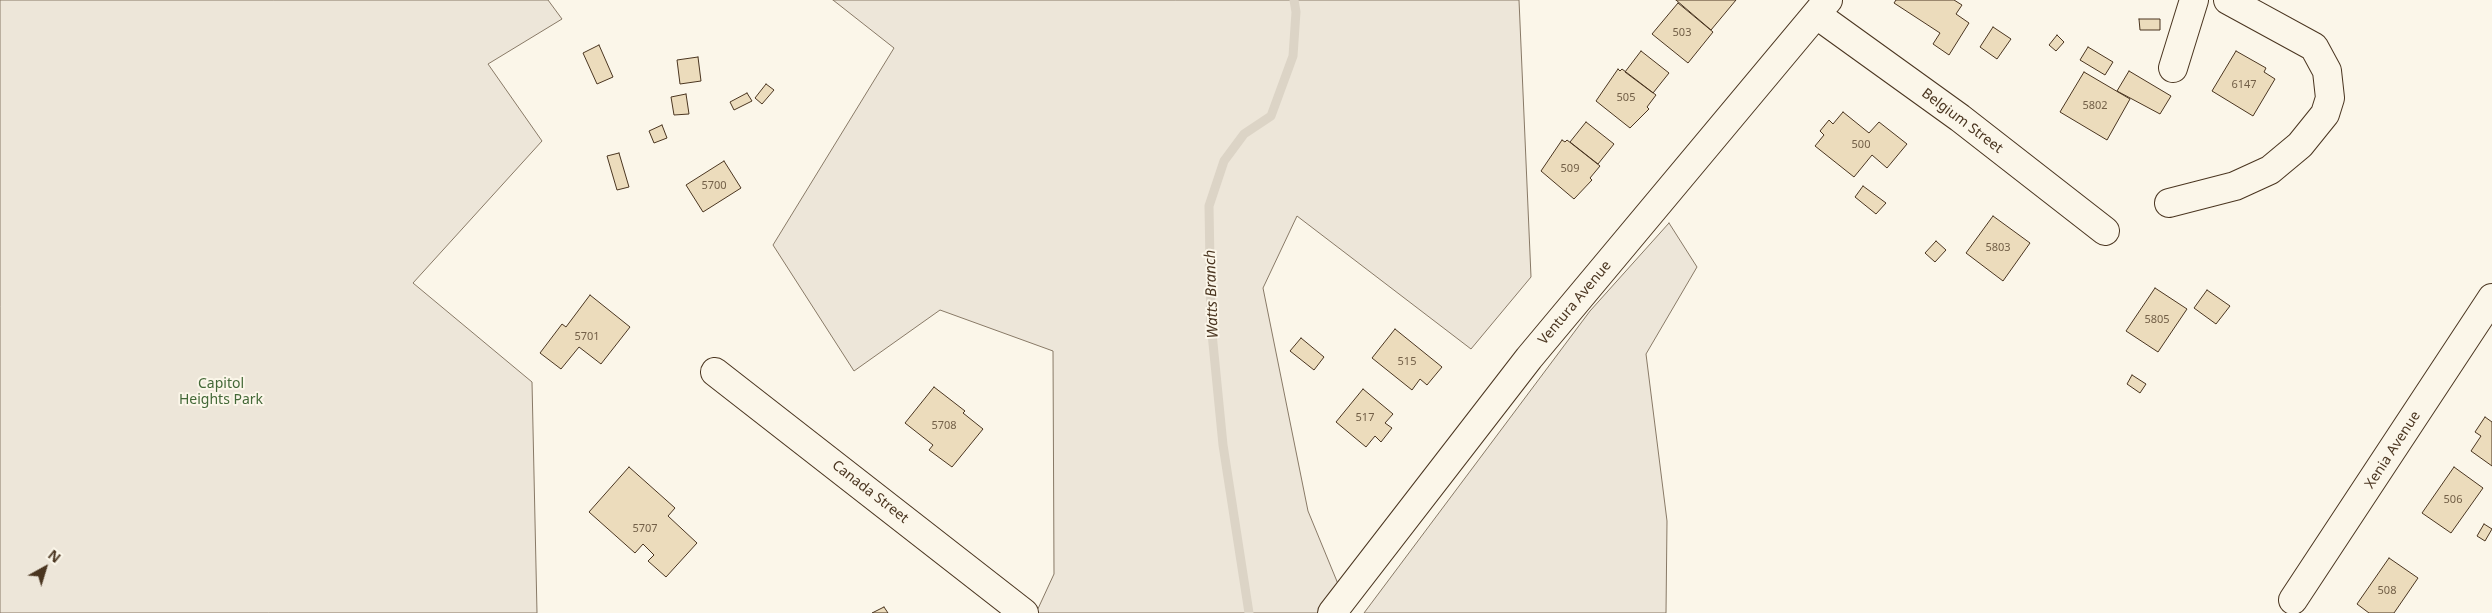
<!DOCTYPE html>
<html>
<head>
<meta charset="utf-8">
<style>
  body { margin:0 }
  #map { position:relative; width:2492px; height:613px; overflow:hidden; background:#fbf6e9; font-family:"Noto Sans",sans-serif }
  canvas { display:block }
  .north { position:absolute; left:20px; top:543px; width:50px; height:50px; -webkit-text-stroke:4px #fbf6e9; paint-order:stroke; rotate:39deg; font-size:14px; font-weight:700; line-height:20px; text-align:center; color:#4a3520 }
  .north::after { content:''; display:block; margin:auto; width:18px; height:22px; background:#4a3520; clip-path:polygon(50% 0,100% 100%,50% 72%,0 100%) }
</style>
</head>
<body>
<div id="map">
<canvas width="2492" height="613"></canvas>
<div class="north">N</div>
</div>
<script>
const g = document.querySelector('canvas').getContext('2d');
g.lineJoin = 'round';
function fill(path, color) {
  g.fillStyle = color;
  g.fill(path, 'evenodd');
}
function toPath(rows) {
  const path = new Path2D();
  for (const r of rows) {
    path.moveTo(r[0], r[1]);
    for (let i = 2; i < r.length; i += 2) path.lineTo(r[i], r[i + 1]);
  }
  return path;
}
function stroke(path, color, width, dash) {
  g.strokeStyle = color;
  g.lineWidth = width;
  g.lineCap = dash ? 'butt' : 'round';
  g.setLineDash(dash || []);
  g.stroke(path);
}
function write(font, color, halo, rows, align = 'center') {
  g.font = font + ' "Noto Sans",sans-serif';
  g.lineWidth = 4;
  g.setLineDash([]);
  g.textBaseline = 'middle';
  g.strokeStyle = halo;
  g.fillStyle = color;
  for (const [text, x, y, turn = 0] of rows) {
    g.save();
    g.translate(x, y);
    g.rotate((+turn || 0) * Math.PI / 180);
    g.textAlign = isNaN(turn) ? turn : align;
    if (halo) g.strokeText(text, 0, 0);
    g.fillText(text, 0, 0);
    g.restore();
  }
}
const green = toPath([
  [0,0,548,0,562,19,488,64,542,141,413,283,532,382,537,613,0,613,0,0],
  [833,0,1519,0,1531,277,1471,349,1297,216,1263,288,1308,511,1350,613,1036,613,1054,574,1053,351,940,310,854,371,773,245,894,48,833,0],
  [1669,223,1697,267,1646,354,1667,521,1666,613,1364,613,1590,311,1669,223]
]);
fill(green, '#ede6d9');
stroke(green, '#887966', 1);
stroke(toPath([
  [1249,613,1223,445,1211,323,1209,206,1224,161,1244,134,1271,116,1293,56,1296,12,1294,0]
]), '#dcd4c6', 9);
const building = toPath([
  [1676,0,1736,0,1711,30,1676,0],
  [1896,0,1954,0,1962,5,1956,14,1969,23,1949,55,1933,44,1940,33,1894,3,1896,0],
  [1678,3,1713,32,1688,63,1652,34,1678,3],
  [2139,19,2160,19,2160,30,2140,30,2139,19],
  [1993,27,2011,39,1997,59,1980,47,1993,27],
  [2057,35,2064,42,2056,51,2049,45,2057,35],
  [599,45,613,77,597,84,583,53,599,45],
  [2088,47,2113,62,2105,75,2080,60,2088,47],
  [1641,51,1669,73,1653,93,1625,72,1641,51],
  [2236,51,2266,68,2264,72,2275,79,2253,116,2212,91,2236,51],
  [698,57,701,81,680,84,677,60,698,57],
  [1618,69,1620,71,1622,69,1656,95,1647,107,1649,109,1630,128,1596,101,1618,69],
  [2129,71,2171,96,2160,114,2117,91,2129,71],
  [2084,72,2130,99,2107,140,2060,112,2084,72],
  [766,84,774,90,762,104,755,98,766,84],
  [747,93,752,101,734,110,730,102,747,93],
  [686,94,689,114,674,115,671,97,686,94],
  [1843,112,1869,133,1879,122,1907,144,1887,168,1872,155,1854,177,1815,146,1824,135,1820,131,1829,120,1833,124,1843,112],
  [1586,122,1614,144,1598,164,1570,142,1586,122],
  [662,125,667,138,654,143,649,131,662,125],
  [1562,140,1565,142,1567,140,1600,166,1590,178,1592,180,1574,199,1541,171,1562,140],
  [619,153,629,187,617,190,607,156,619,153],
  [724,161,741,188,703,212,686,185,724,161],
  [1863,186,1886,203,1876,214,1855,197,1863,186],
  [1993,216,2030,243,2003,281,1966,253,1993,216],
  [1936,241,1946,250,1935,262,1925,253,1936,241],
  [2155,288,2187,309,2158,352,2126,331,2155,288],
  [2207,290,2230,306,2216,324,2194,308,2207,290],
  [590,295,630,327,601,364,579,347,561,369,540,353,562,324,566,327,590,295],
  [1395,329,1442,367,1427,385,1420,379,1412,390,1372,358,1395,329],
  [1301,338,1324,357,1314,370,1290,351,1301,338],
  [2132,375,2146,384,2140,393,2127,384,2132,375],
  [934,387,965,411,963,413,983,429,952,467,929,450,933,445,905,423,934,387],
  [1363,389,1393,414,1385,423,1392,428,1381,442,1375,436,1366,447,1336,422,1363,389],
  [2485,417,2492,422,2492,466,2471,451,2481,436,2475,432,2485,417],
  [629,467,675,508,668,516,697,543,666,577,648,561,654,555,643,544,635,553,589,512,629,467],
  [2454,467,2483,488,2451,533,2422,513,2454,467],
  [2484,524,2492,529,2485,541,2477,536,2484,524],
  [2389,558,2418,578,2394,613,2369,613,2357,604,2389,558],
  [884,607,888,613,872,613,884,607]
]);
fill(building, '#ecdcbc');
stroke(building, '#4a3520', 1);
const minor = toPath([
  [1817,15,1960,118,2105,231],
  [2173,68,2194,0],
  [2169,203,2235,186,2270,170,2300,145,2325,114,2330,98,2327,71,2314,47,2228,0],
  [715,372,1024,613],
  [2293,600,2492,298],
  [1332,613,1529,358,1828,0]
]);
stroke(minor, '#4a3520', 30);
stroke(minor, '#fbf6e9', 28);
write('11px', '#725f47', null, [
  ["503",1682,33],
  ["6147",2244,85],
  ["505",1626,98],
  ["5802",2095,106],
  ["500",1861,145],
  ["509",1570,169],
  ["5700",714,186],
  ["5803",1998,248],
  ["5805",2157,320],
  ["5701",587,337],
  ["515",1407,362],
  ["517",1365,418],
  ["5708",944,426],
  ["506",2453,500],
  ["5707",645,529],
  ["508",2387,591]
]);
write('14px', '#4a3520', '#fbf6e9', [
  ["Belgium Street",1962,121,37],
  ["Ventura Avenue",1575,303,-50],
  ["Xenia Avenue",2393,450,-57],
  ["Canada Street",870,492,38]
]);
write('14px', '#436837', '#fbf6e9', [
  ["Capitol",221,384],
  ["Heights Park",221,400]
]);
write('italic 15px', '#4a3520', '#fbf6e9', [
  ["Watts Branch",1212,294,-92]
]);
</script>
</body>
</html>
